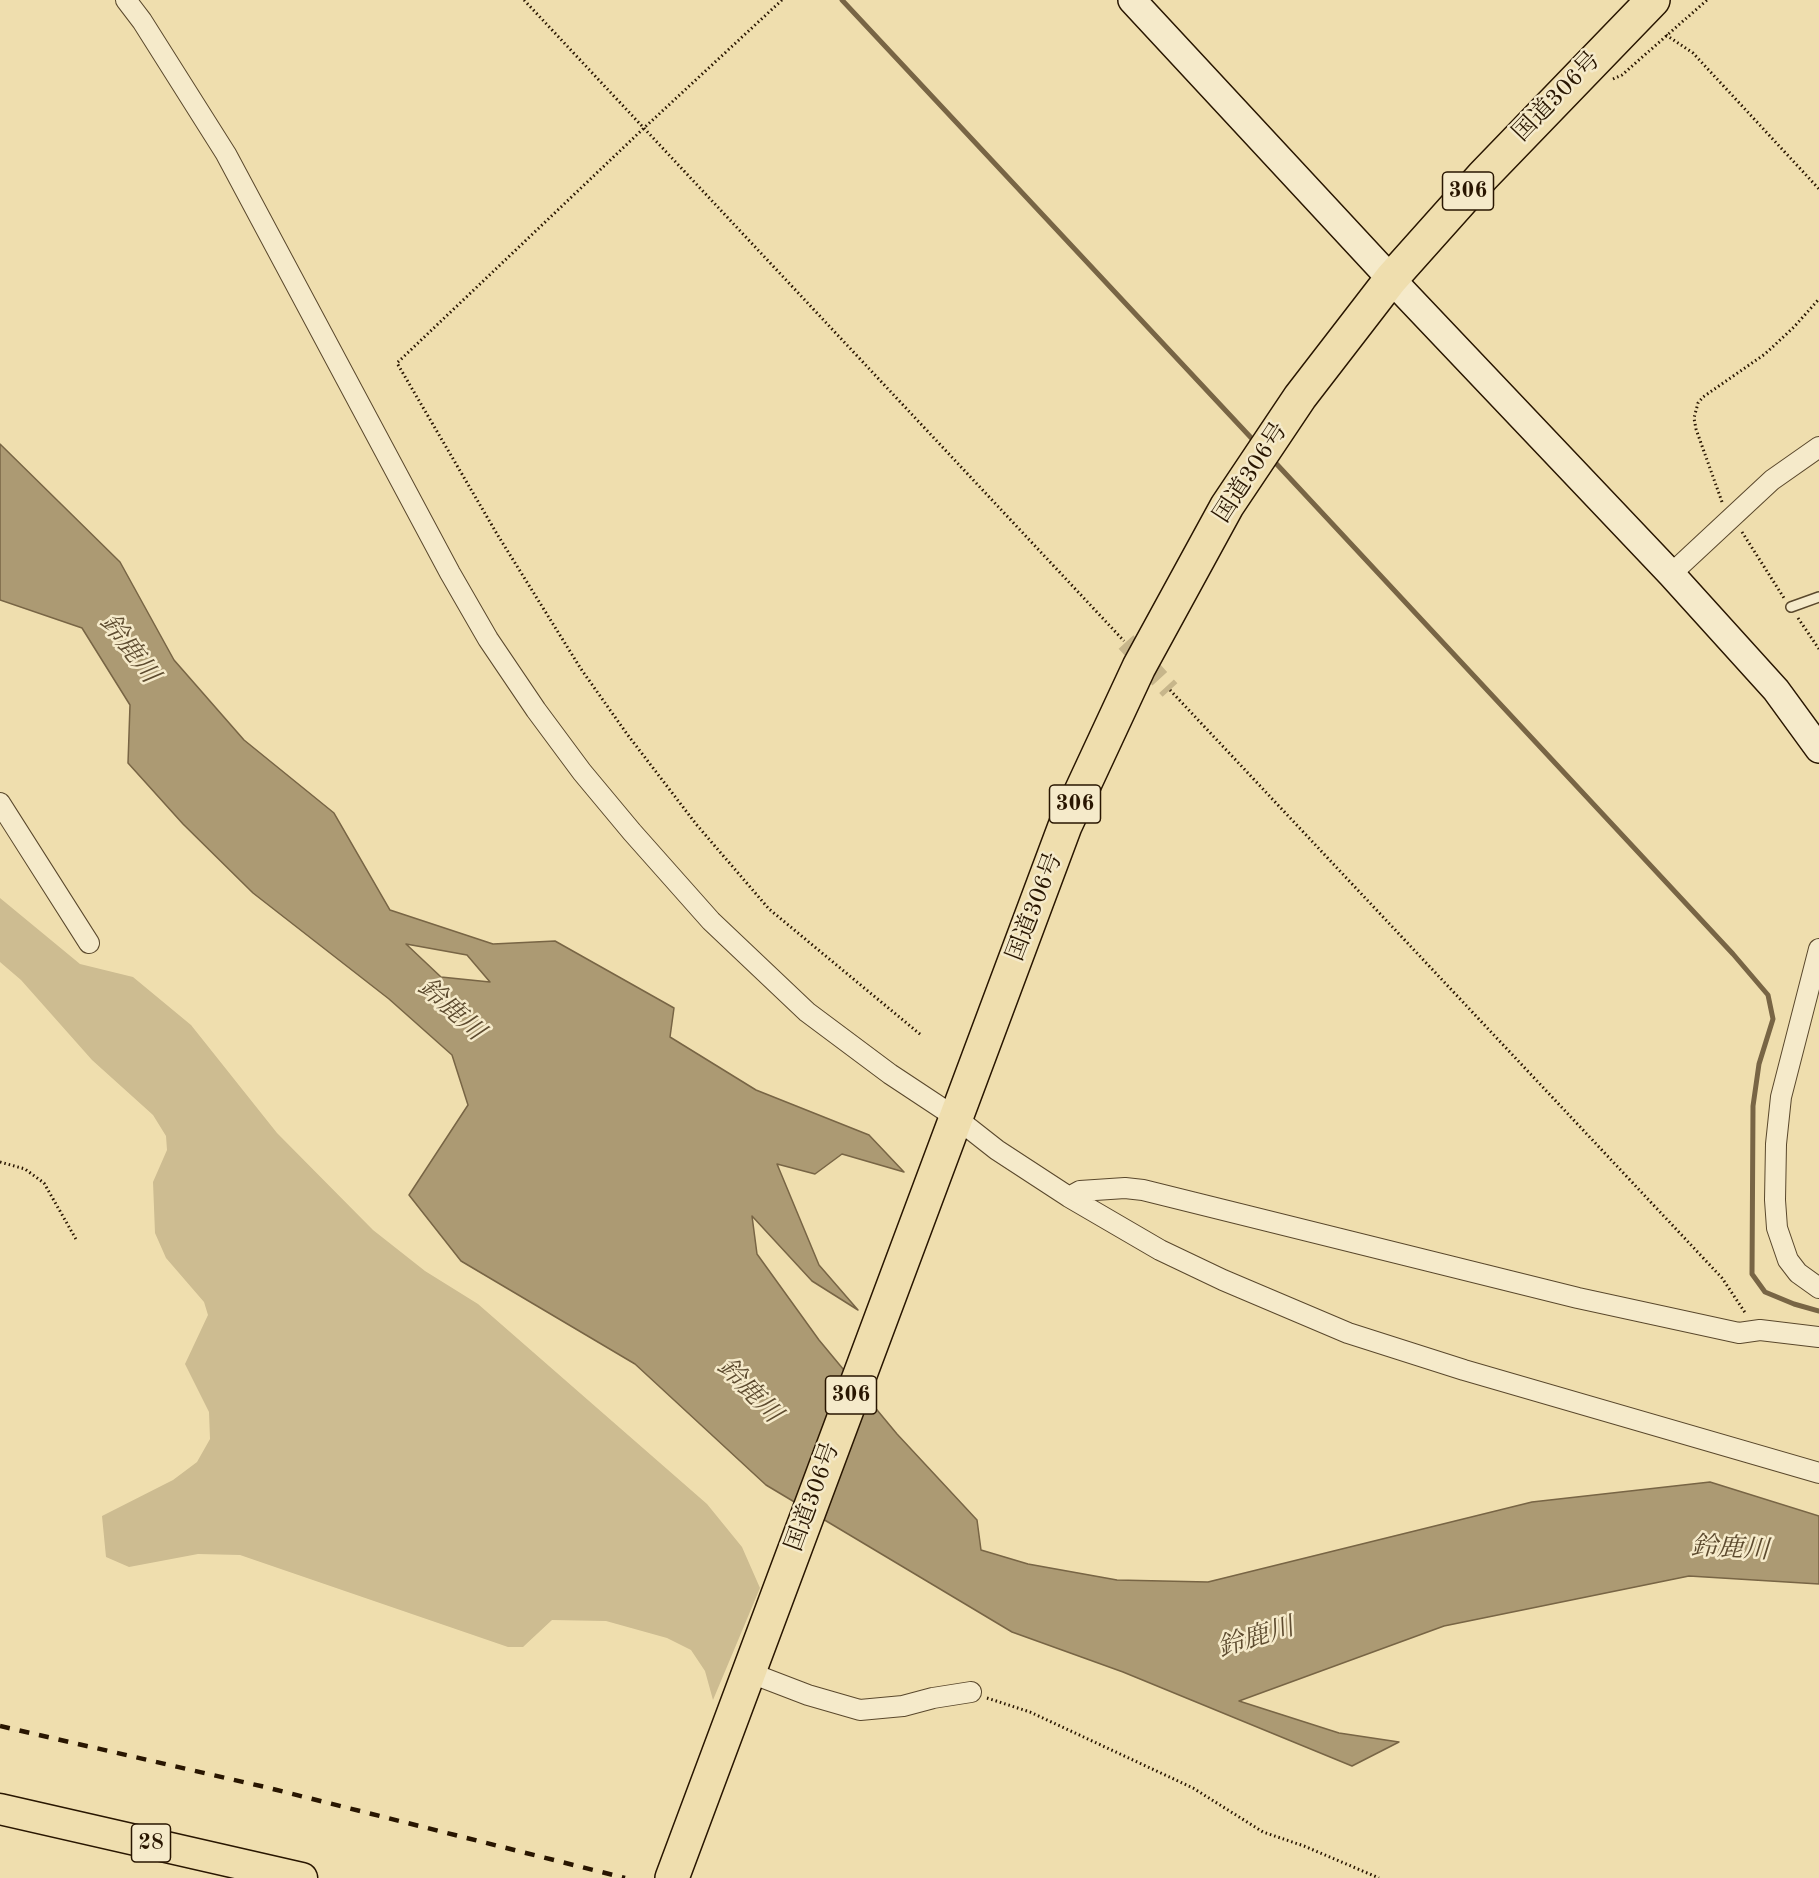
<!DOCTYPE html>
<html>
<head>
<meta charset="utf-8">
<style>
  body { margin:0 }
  canvas { display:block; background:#efdeae }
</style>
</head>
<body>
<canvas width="1819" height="1878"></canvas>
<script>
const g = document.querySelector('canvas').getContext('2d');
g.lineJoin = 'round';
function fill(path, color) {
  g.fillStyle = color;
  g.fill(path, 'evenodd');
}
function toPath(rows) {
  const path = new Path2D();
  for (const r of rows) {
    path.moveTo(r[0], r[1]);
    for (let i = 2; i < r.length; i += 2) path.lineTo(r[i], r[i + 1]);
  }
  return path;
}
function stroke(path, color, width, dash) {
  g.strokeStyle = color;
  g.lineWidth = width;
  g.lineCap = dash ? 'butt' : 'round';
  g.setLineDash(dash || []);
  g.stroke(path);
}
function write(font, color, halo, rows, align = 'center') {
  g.font = font + ' "Old Standard TT","Noto Serif JP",serif';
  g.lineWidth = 5;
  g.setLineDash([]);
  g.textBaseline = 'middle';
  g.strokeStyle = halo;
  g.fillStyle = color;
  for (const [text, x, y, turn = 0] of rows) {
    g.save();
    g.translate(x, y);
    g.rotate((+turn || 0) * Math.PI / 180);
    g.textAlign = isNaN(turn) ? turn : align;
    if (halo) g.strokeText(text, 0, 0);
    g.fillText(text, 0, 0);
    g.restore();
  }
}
fill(toPath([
  [0,898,80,964,133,977,191,1025,277,1133,373,1230,425,1271,478,1304,707,1504,742,1547,760,1588,713,1700,705,1671,691,1650,667,1638,606,1621,552,1620,523,1647,508,1647,240,1555,198,1554,129,1567,106,1557,102,1516,173,1480,197,1462,210,1439,209,1412,185,1364,208,1315,204,1302,166,1258,155,1233,153,1182,167,1150,166,1136,153,1115,92,1060,21,980,0,962]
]), '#cdbc91');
const water = toPath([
  [0,444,120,562,174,660,244,740,334,813,390,910,493,944,555,941,674,1008,670,1037,756,1090,869,1135,904,1172,842,1154,815,1174,777,1164,819,1265,858,1310,812,1281,752,1216,757,1254,819,1340,897,1434,977,1520,981,1550,1028,1564,1117,1580,1208,1582,1532,1502,1710,1482,1819,1516,1819,1584,1689,1576,1444,1626,1239,1701,1339,1733,1399,1742,1352,1766,1123,1672,1012,1632,766,1485,635,1364,461,1261,409,1195,468,1105,452,1055,389,999,253,893,183,824,128,763,130,705,82,628,0,600,0,444],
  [406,944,467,955,490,982,441,977,406,944]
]);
fill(water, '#ac9a73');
stroke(water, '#786545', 1.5);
stroke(toPath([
  [842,0,1256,443],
  [1271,458,1733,954,1768,995,1773,1019,1759,1064,1753,1106,1752,1274,1765,1292,1794,1304,1819,1311]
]), '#786545', 5);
stroke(toPath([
  [1126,642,1170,690]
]), '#c7b68b', 20, [20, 10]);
const lane = toPath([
  [1791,607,1819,597]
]);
const street = toPath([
  [126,0,142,21,226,154,450,573,488,639,536,710,582,772,632,832,711,921,807,1012,890,1074,955,1117,997,1150,1069,1197,1160,1250,1223,1280,1348,1333,1464,1370,1819,1473],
  [1671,574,1772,480,1819,447],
  [0,803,89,943],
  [1819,949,1781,1097,1776,1144,1775,1200,1777,1228,1788,1260,1798,1273,1819,1288],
  [1069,1197,1080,1191,1125,1188,1143,1190,1578,1298,1739,1333,1760,1330,1819,1337],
  [748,1672,808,1695,860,1710,903,1706,933,1698,971,1692]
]);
const secondary = toPath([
  [1132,0,1391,279,1671,574,1776,690,1819,749]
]);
const primary = toPath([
  [0,1809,302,1878]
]);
const highway = toPath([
  [672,1878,1065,826,1139,667,1227,506,1300,397,1391,279,1483,176,1653,0]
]);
stroke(lane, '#5a482c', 12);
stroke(street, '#5a482c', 22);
stroke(secondary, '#291601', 30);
stroke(primary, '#291601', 33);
stroke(highway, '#291601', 36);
stroke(toPath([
  [524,0,1124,641],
  [782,0,644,128,397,363,497,534,581,669,627,734,696,824,769,909,921,1035],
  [1666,35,1693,53,1819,189],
  [1613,79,1622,75,1707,0],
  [1722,502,1696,429,1694,418,1698,403,1703,397,1765,354,1794,327,1819,299],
  [1742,532,1784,598],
  [1798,618,1819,649],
  [1170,690,1722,1278,1746,1314],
  [0,1162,25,1169,44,1183,77,1241],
  [987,1698,1030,1712,1193,1788,1263,1832,1304,1846,1379,1878]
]), '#291601', 3, [1.5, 3]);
stroke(lane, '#f5eaca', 9);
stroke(street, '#f5eaca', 20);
stroke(secondary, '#f5eaca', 27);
stroke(primary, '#efdeae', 30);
stroke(highway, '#efdeae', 33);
stroke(toPath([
  [0,1726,265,1787,625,1878]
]), '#291601', 4.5, [10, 10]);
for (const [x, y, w] of [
  [1468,191,51],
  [1075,804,51],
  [851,1395,51],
  [151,1843,39]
]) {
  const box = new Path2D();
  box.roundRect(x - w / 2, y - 19, w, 38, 4.5);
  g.fillStyle = '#f5eaca';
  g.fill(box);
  stroke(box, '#291601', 1.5);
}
write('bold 22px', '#291601', null, [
  ["306",1468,191],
  ["306",1075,804],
  ["306",851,1395],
  ["28",151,1843]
]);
write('24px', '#291601', '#f5eaca', [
  ["国道306号",1557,97,-46],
  ["国道306号",1251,473,-57],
  ["国道306号",1035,907,-69],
  ["国道306号",813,1497,-70]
]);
write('italic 26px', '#5d4b2f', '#f5eaca', [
  ["鈴鹿川",129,649,53],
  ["鈴鹿川",451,1010,42],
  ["鈴鹿川",749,1391,46],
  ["鈴鹿川",1730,1549,3],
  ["鈴鹿川",1256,1638,-17]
]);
</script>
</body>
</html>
